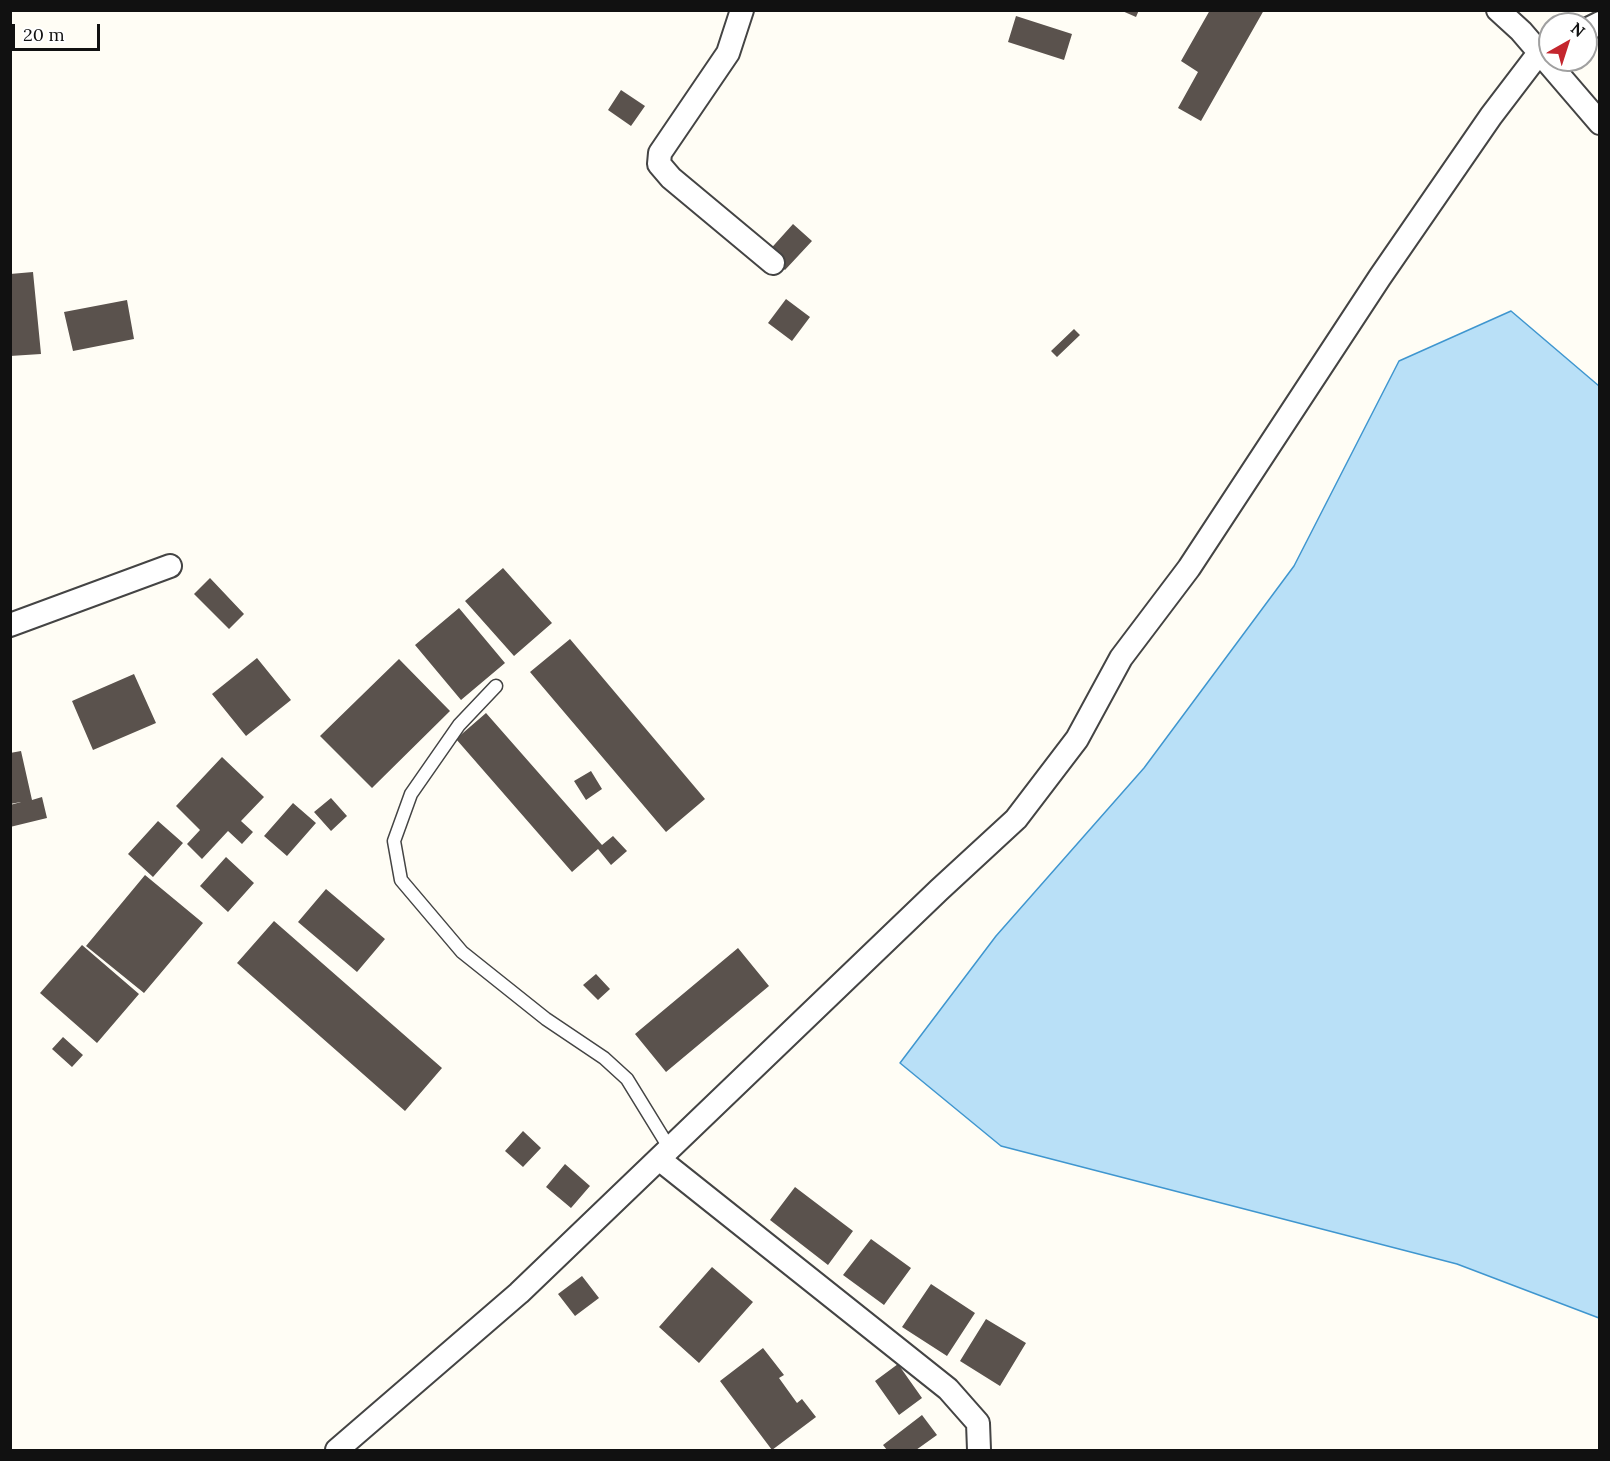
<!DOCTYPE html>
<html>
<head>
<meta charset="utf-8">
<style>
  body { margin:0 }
  #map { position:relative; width:1610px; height:1461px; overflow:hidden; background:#fffdf5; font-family:Lora,serif }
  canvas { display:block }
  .frame { position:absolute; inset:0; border:12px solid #111; pointer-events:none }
  .north { position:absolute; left:1538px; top:12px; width:60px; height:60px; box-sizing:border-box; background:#fff; border:2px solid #a0a0a0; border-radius:50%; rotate:39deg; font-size:16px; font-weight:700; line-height:24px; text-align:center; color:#111 }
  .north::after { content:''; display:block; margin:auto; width:21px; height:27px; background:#c4262e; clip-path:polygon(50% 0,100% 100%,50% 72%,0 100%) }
  .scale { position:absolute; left:12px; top:24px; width:88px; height:27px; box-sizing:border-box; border:3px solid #111; border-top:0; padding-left:8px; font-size:18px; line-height:21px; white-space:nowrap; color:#111; -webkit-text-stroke:4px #fff; paint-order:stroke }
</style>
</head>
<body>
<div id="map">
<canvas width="1610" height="1461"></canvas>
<div class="frame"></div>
<div class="north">N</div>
<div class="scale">20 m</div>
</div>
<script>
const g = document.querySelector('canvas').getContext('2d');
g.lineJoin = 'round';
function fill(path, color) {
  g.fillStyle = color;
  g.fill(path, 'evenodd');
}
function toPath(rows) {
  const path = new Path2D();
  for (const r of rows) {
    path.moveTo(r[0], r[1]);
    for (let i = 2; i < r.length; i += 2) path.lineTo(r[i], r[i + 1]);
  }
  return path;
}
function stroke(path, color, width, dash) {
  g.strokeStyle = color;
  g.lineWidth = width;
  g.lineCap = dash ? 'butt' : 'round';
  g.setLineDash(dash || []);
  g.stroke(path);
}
const water = toPath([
  [1511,311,1599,386,1599,1318,1457,1264,1001,1146,900,1063,996,936,1144,768,1294,566,1399,361,1511,311]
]);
fill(water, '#b9e0f7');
stroke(water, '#3f96cf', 1.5);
fill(toPath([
  [1120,10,1139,10,1136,17],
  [1210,10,1264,10,1201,121,1178,108,1198,72,1181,61],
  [1016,16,1072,34,1064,60,1008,42],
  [621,90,645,106,631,126,608,110],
  [793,224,812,241,785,270,766,254],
  [33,272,41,354,10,356,10,274],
  [786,299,810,317,792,341,768,323],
  [127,300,134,339,73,351,64,312],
  [1074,329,1080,335,1057,357,1051,351],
  [503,568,552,623,514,656,465,601],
  [210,578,244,614,229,629,194,594],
  [459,608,505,663,461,700,415,645],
  [570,639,705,799,666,832,530,672],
  [257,658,291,700,246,736,212,694],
  [399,659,450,711,372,788,320,736],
  [134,674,156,723,93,750,72,701],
  [486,713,602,845,613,836,627,851,611,865,598,849,572,872,456,739],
  [21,751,32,800,42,797,47,818,10,827,10,805,21,802,10,804,10,753],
  [222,757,264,797,241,821,253,832,242,844,228,831,202,859,187,844,200,830,176,806],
  [591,771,602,789,586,800,574,781],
  [331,798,347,816,331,831,314,812],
  [293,803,316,823,287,856,264,836],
  [158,821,183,843,153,877,128,854],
  [226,857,254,883,228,912,200,886],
  [145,875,203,923,144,993,86,946],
  [326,889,385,939,357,972,298,922],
  [274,921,442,1068,405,1111,237,963],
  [82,945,139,994,97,1043,40,993],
  [738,948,769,986,666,1072,635,1034],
  [596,974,610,989,598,1000,583,985],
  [63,1037,83,1055,72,1067,52,1049],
  [523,1131,541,1148,523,1167,505,1151],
  [565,1164,590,1186,571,1208,546,1187],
  [795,1187,853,1231,828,1265,770,1220],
  [871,1239,911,1268,884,1305,843,1275],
  [712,1267,753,1302,699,1363,659,1327],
  [582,1276,599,1298,575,1316,558,1294],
  [931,1284,975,1313,947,1356,902,1327],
  [986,1319,1026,1343,1000,1386,960,1361],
  [763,1348,784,1375,779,1378,797,1403,802,1399,816,1417,772,1450,720,1381],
  [898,1364,922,1398,899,1415,875,1381],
  [922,1415,937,1435,916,1450,887,1450,883,1445]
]), '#5a524d');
const service = toPath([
  [496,686,459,725,411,794,394,841,401,880,462,952,546,1019,604,1058,627,1079,670,1149]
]);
const minor = toPath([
  [742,10,728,53,660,153,659,164,671,178,773,263],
  [1498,10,1521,31,1600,123],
  [1586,30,1600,23],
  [10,625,170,566],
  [659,1159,948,1389,978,1423,979,1450],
  [337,1450,519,1293,939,890,1016,819,1077,739,1121,658,1189,568,1380,277,1491,116,1539,53,1550,48]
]);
stroke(service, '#444', 15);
stroke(minor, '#444', 26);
stroke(service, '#fff', 12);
stroke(minor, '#fff', 22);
</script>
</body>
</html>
